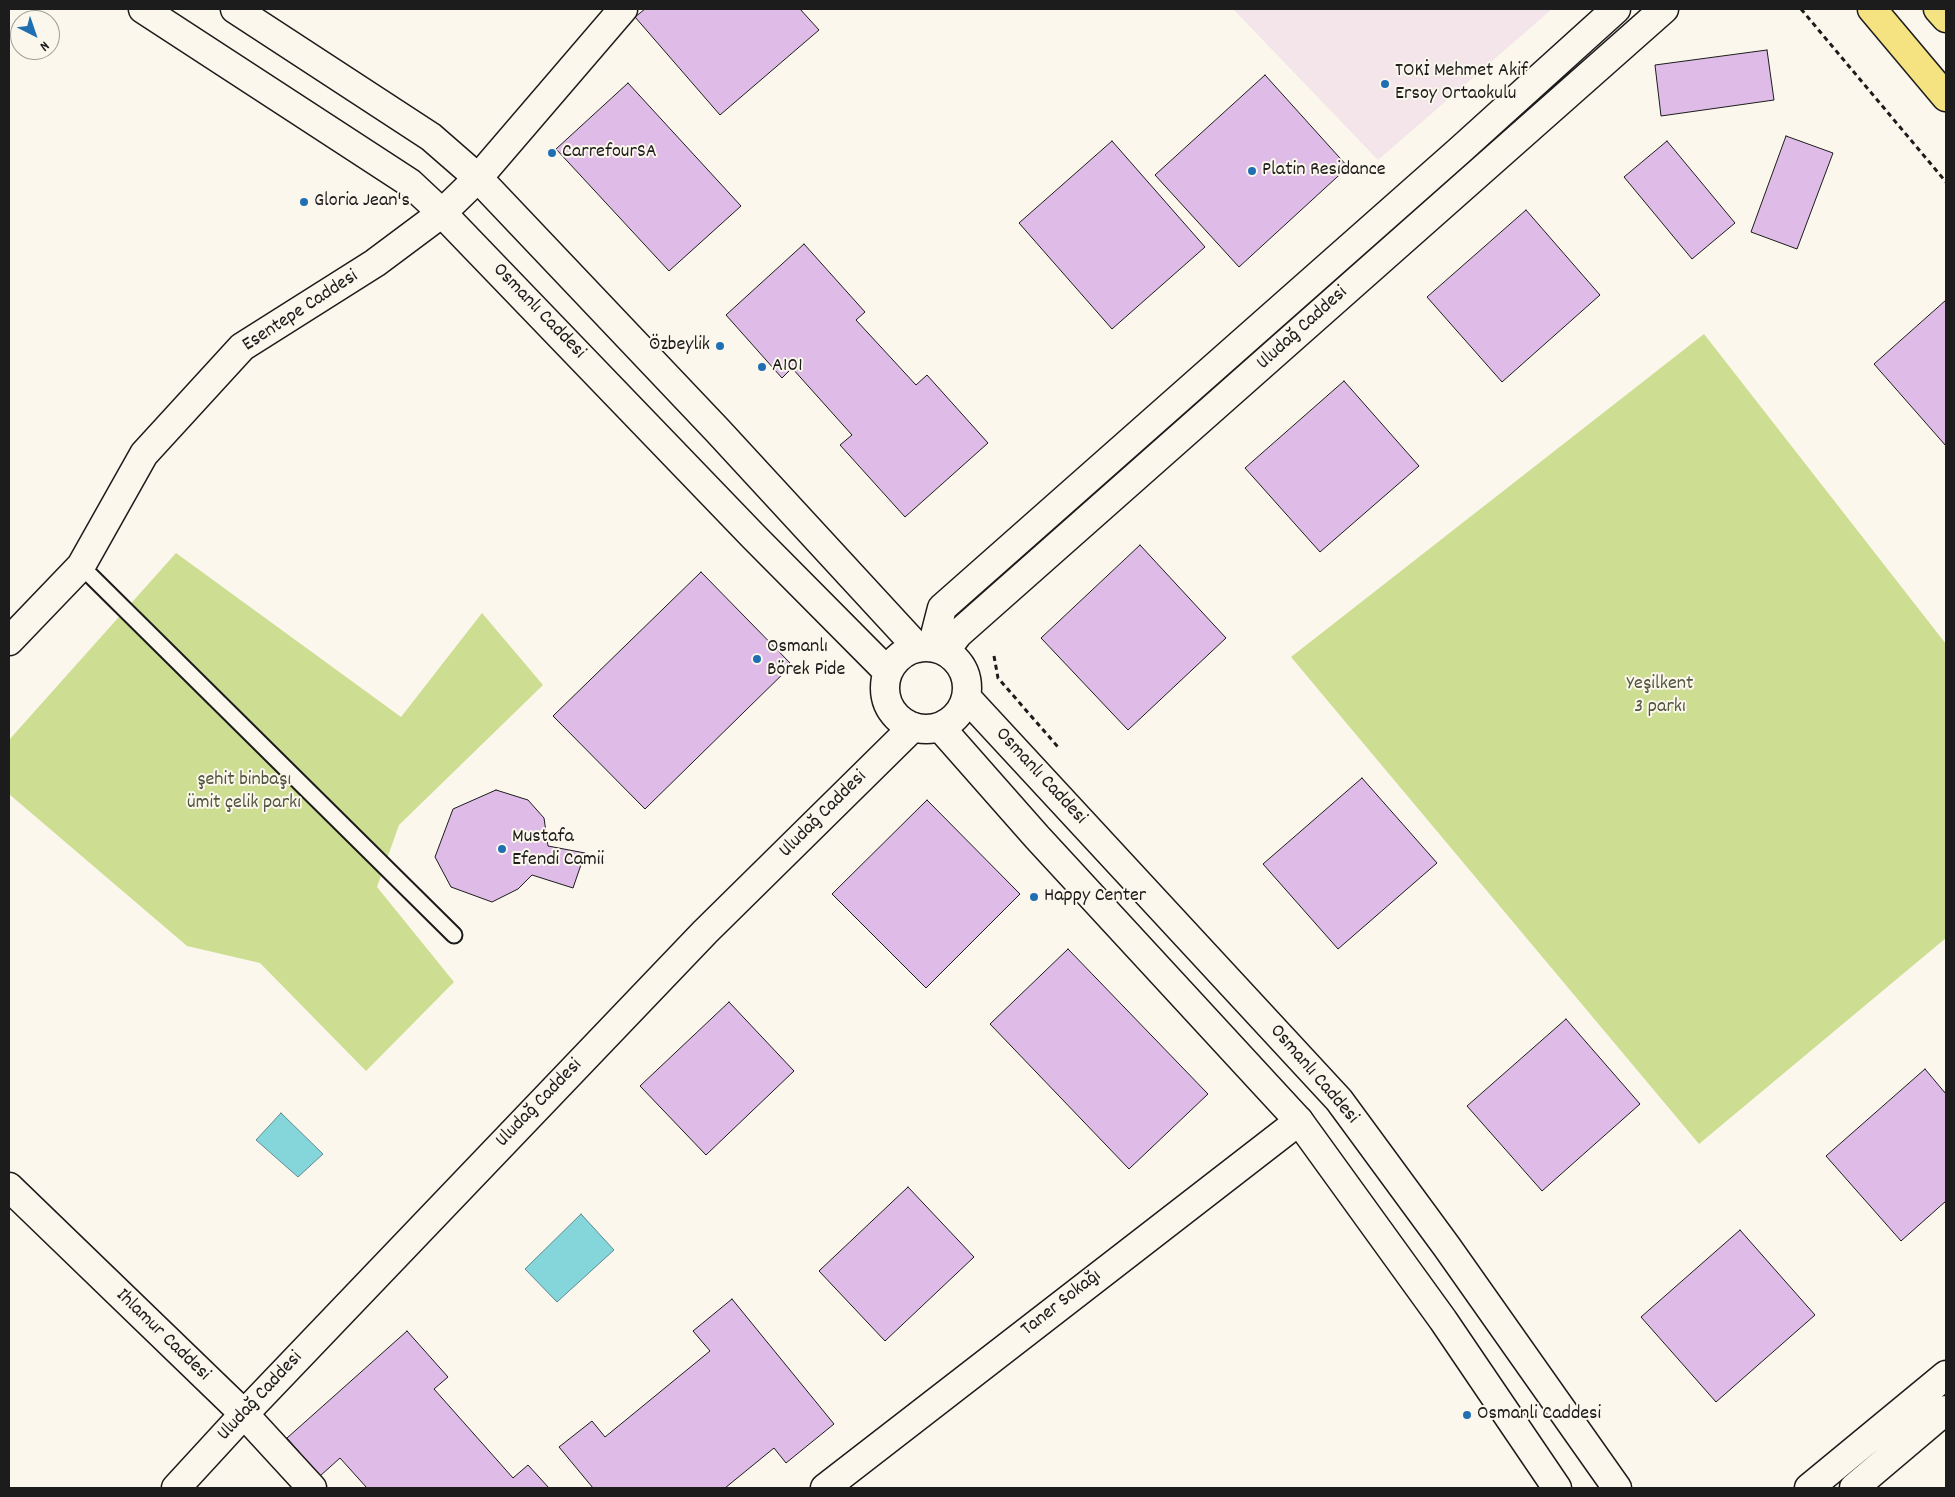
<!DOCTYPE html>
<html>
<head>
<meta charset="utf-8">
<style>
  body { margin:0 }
  #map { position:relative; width:1955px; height:1497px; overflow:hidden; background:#fbf7ec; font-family:Dekko,sans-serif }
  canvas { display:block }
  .frame { position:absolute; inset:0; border:10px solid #1c1c1c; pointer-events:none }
  .north { position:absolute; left:10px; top:10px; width:50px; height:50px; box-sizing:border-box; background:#fbf7ec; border:1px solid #a29f99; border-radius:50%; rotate:139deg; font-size:14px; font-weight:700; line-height:20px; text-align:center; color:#1c1c1c }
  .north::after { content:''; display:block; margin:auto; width:18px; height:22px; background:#1f6fb2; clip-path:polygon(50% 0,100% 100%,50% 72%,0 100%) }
</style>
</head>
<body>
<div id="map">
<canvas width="1955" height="1497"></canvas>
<div class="frame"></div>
<div class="north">N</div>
</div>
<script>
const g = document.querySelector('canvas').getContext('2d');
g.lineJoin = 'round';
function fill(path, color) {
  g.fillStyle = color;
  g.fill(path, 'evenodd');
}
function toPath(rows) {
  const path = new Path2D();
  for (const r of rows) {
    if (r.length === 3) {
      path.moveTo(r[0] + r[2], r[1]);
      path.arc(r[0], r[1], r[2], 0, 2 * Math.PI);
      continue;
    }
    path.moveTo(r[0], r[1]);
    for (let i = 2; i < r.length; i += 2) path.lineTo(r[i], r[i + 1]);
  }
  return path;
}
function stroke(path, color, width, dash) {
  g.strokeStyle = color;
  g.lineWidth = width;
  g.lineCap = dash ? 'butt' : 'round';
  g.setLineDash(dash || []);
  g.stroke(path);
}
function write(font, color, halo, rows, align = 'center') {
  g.font = font + ' Dekko,sans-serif';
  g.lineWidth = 4;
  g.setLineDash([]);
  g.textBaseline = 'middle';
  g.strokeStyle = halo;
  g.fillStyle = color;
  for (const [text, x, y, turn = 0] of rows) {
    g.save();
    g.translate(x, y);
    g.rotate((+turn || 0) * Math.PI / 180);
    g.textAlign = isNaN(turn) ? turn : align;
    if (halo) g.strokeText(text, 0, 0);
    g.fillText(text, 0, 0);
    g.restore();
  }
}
fill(toPath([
  [1233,9,1552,9,1378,160]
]), '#f3e5ea');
fill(toPath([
  [1704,334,1946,644,1946,938,1699,1144,1291,657],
  [176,553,401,717,482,613,543,685,399,825,377,887,454,982,366,1071,260,963,187,946,9,794,9,740]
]), '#cdde92');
const water = toPath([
  [281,1113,323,1154,298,1177,256,1140,281,1113],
  [581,1214,614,1250,557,1302,525,1269,581,1214]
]);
fill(water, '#84d6db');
stroke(water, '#5a8c8f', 1);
const building = toPath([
  [645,9,800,9,819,30,720,115,635,17,645,9],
  [1767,50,1774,100,1661,116,1655,65,1767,50],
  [1265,75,1348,167,1239,267,1155,175,1265,75],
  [628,83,741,206,669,271,556,149,628,83],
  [1786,136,1833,153,1797,249,1751,232,1786,136],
  [1112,141,1205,247,1112,329,1019,223,1112,141],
  [1667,141,1735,223,1692,259,1624,177,1667,141],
  [1526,210,1600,295,1502,382,1427,297,1526,210],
  [804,244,865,312,856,320,916,385,927,375,988,443,905,517,840,445,852,435,792,368,782,378,726,315,804,244],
  [1946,300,1946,446,1874,364,1946,300],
  [1344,381,1419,466,1320,552,1245,468,1344,381],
  [1140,545,1226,638,1128,730,1041,638,1140,545],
  [701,572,792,665,645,809,553,716,701,572],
  [1362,778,1437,863,1338,949,1263,864,1362,778],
  [496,790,528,800,544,818,548,846,585,853,573,888,532,875,518,889,492,902,451,887,435,857,453,809,496,790],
  [927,800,1020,894,926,988,832,894,927,800],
  [1068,949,1208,1094,1129,1169,990,1024,1068,949],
  [729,1002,794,1071,706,1155,640,1086,729,1002],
  [1566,1019,1640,1104,1542,1191,1467,1106,1566,1019],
  [1925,1069,1946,1094,1946,1201,1901,1241,1826,1156,1925,1069],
  [908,1187,974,1257,885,1341,819,1271,908,1187],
  [1740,1230,1815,1315,1716,1402,1641,1317,1740,1230],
  [732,1299,834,1424,786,1463,774,1448,725,1488,593,1488,559,1447,592,1421,605,1437,710,1351,693,1331,732,1299],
  [407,1331,448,1377,434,1389,513,1478,528,1465,549,1488,367,1488,340,1458,320,1476,287,1438,407,1331]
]);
fill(building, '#dfbce7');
stroke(building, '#1c1c1c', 1);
const service = toPath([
  [81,566,454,935]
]);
const minor = toPath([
  [244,1414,312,1488],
  [176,1488,244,1414,705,932,913,727],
  [825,1488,1299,1121]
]);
const tertiary = toPath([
  [9,641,81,566,144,454,242,347,375,263,442,213,478,178,623,9],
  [932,647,942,608,1459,151,1616,9],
  [945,651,958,634,1664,9],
  [9,1187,244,1414]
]);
const secondary = toPath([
  [143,9,410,183,442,213,754,537,888,672],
  [235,9,431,137,478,178,718,431,918,648],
  [926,688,41],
  [966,697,1339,1100,1447,1247,1617,1488],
  [940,727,1037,837,1299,1121,1443,1320,1557,1488],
  [1809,1488,1946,1375],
  [1854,1488,1946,1410]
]);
const primary = toPath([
  [1872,9,1946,97],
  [1938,9,1946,18]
]);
stroke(service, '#1c1c1c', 19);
stroke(minor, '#1c1c1c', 31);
stroke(tertiary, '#1c1c1c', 31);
stroke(secondary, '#1c1c1c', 31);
stroke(primary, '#1c1c1c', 31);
stroke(toPath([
  [1801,9,1946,182],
  [994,656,998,678,1058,747]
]), '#1c1c1c', 3, [5, 4]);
stroke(service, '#fbf7ec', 15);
stroke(minor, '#fbf7ec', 28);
stroke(tertiary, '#fbf7ec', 28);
stroke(secondary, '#fbf7ec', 28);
stroke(primary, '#f5e382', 28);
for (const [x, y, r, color] of [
  [1385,84,5,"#1f6fb2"],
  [552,153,5,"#1f6fb2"],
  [1252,171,5,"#1f6fb2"],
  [304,202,5,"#1f6fb2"],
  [720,346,5,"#1f6fb2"],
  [762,367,5,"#1f6fb2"],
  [757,659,5,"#1f6fb2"],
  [502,849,5,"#1f6fb2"],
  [1034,897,5,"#1f6fb2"],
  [1467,1415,5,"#1f6fb2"]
]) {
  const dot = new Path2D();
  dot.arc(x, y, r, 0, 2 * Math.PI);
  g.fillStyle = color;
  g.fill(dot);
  stroke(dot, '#fbf7ec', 2);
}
write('20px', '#1c1c1c', '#fbf7ec', [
  ["TOKİ Mehmet Akif",1395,72],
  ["Ersoy Ortaokulu",1395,95],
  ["CarrefourSA",562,153],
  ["Platin Residance",1262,171],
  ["Gloria Jean's",314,202],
  ["Özbeylik",710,346,"right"],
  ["A101",772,367],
  ["Osmanlı",767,648],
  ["Börek Pide",767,671],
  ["Mustafa",512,838],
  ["Efendi Camii",512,861],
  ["Happy Center",1044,897],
  ["Osmanli Caddesi",1477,1415]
], 'left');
write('20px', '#1c1c1c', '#fbf7ec', [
  ["Esentepe Caddesi",301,312,-33],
  ["Osmanlı Caddesi",538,312,46],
  ["Uludağ Caddesi",1303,329,-42],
  ["Osmanlı Caddesi",1040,777,47],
  ["Uludağ Caddesi",824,815,-45],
  ["Osmanlı Caddesi",1313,1075,49],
  ["Uludağ Caddesi",540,1104,-46],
  ["Taner Sokağı",1062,1304,-38],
  ["Ihlamur Caddesi",162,1336,44],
  ["Uludağ Caddesi",261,1397,-47]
]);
write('20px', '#51563f', '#fbf7ec', [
  ["Yeşilkent",1660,685],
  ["3 parkı",1660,708],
  ["şehit binbaşı",244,781],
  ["ümit çelik parkı",244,804]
]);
</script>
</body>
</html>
